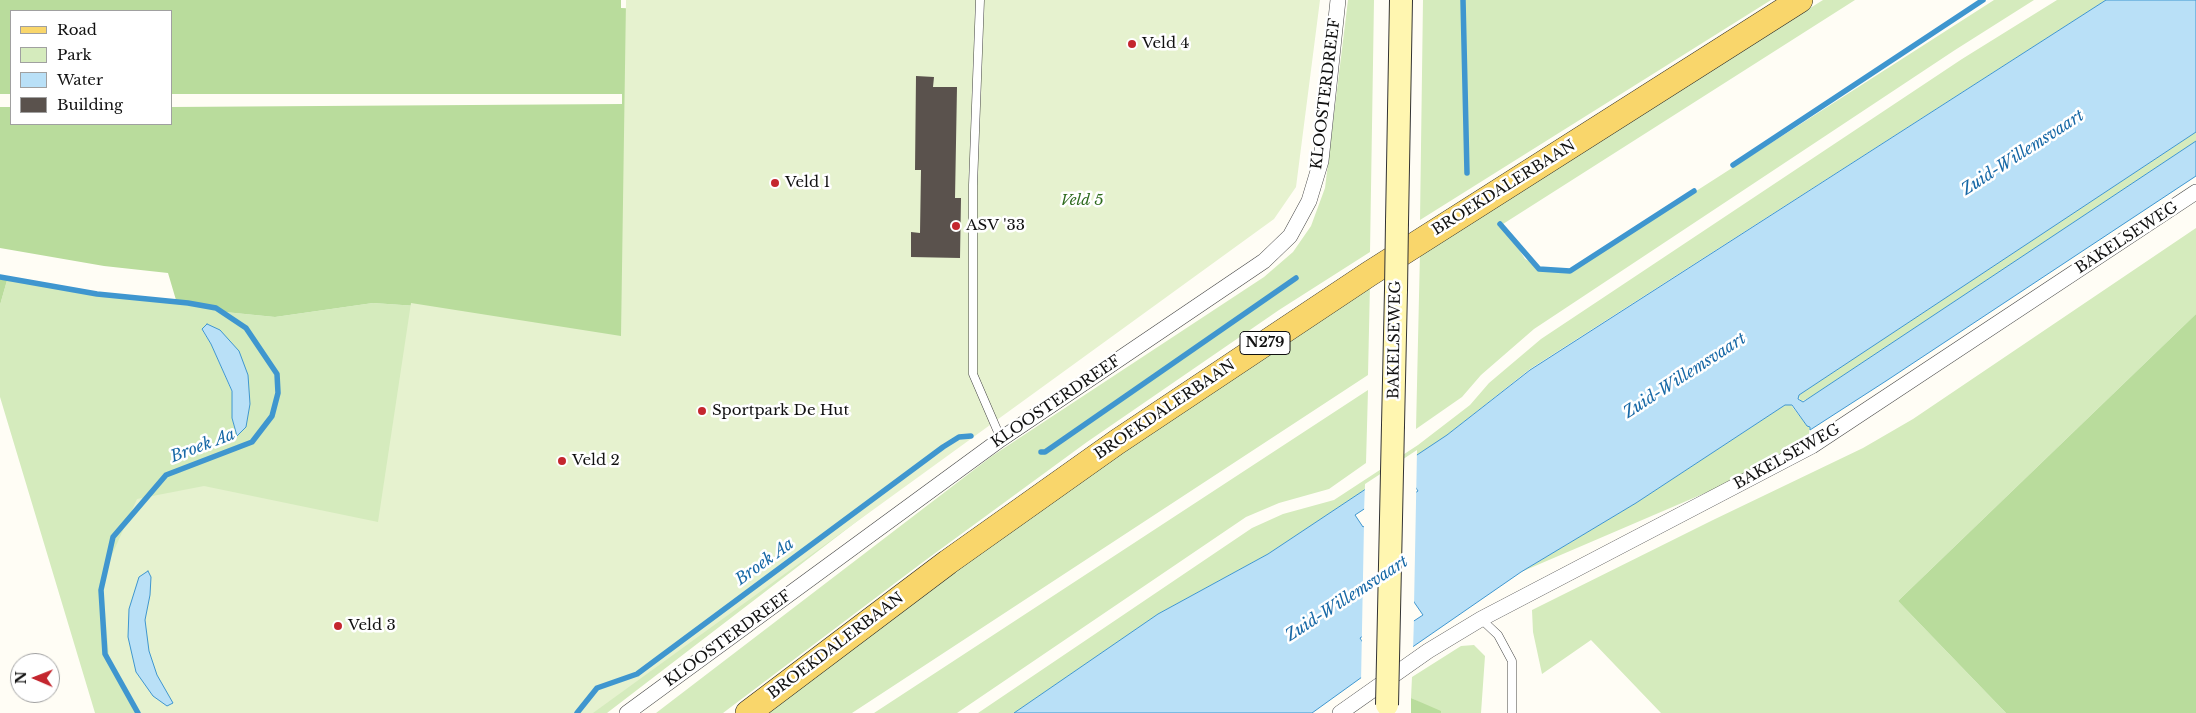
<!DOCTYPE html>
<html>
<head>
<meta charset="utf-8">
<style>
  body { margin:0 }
  #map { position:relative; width:2196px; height:713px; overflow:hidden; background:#fffdf5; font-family:"Libre Baskerville",serif }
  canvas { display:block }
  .legend { position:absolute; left:10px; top:10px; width:162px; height:115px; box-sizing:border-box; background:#fff; border:1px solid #a0a0a0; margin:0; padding:6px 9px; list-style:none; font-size:15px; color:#111 }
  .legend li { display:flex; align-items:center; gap:10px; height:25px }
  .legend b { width:25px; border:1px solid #a0a0a0 }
  .north { position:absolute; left:10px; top:653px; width:50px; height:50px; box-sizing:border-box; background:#fff; border:1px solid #a0a0a0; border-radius:50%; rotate:271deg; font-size:14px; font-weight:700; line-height:20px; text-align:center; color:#111 }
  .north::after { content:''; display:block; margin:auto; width:18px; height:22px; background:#c4262e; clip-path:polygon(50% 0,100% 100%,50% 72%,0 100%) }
</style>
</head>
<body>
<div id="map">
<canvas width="2196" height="713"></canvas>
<ul class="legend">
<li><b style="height:6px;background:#f9d66b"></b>Road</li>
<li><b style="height:14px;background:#d5ebbd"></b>Park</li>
<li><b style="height:14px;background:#b9e0f7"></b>Water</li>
<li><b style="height:14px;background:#5a524d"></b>Building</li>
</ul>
<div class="north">N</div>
</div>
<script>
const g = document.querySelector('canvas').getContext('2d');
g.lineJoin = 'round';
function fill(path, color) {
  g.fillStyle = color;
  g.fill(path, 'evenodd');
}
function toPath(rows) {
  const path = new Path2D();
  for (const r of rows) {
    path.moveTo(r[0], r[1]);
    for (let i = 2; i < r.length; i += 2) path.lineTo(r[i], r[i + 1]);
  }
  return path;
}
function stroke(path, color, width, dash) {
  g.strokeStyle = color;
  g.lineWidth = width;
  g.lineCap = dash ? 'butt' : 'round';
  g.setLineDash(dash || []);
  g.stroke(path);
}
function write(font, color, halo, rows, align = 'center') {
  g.font = font + ' "Libre Baskerville",serif';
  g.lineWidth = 5;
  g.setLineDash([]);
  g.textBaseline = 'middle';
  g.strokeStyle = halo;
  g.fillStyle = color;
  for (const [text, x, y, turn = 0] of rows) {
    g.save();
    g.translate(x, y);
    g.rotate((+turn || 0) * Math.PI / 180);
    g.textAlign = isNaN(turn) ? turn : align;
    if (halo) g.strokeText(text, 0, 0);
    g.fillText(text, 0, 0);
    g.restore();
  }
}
fill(toPath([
  [1348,0,1374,0,1370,252,1279,310,1087,442,923,562,723,713,656,713,992,456,1264,277,1293,252,1311,226,1325,188],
  [1423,0,1771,0,1420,220],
  [1823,0,1855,0,1503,224,1525,259,1549,271,1573,270,1994,0,2034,0,1955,50,1534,329,1481,375,1462,397,1416,429,1420,252],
  [2057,0,2106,0,1530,369,1447,435,1268,554,1158,614,1014,713,978,713,1252,528,1283,514,1334,500,1418,445,1470,405,1489,383,1541,339,1962,59],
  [2196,132,2196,141,1809,398,1800,402,1799,395],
  [2196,228,2196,314,1898,601,2006,713,1661,713,1591,640,1542,674,1533,632,1532,610,1713,520,1863,448,1913,419],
  [8,277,111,295,210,306,225,312,275,317,373,303,417,306,946,453,607,713,95,713,0,397,0,305],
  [202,330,248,375,237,436,232,418,232,392,211,344],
  [1370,284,1368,375,852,713,767,713,939,583,1103,464],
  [1368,390,1366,463,1329,489,1279,503,1246,517,957,713,874,713],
  [1785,405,1791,405,1807,426,1810,427,1807,444,1796,454,1521,572,1636,503],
  [1474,645,1485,656,1481,713,1441,713,1411,698,1412,677,1461,646]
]), '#d5ebbd');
fill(toPath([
  [0,0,621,0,621,8,672,10,926,394,417,306,373,303,275,317,225,312,210,306,176,300,168,273,104,266,0,248,0,107,11,107,11,124,171,124,171,107,622,104,622,94,171,94,171,11,11,11,11,94,0,94],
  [0,275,8,277,0,305],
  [2196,314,2196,713,2006,713,1898,601],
  [1411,698,1441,711,1441,713,1411,713]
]), '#b9dc9c');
fill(toPath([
  [626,0,1320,0,1296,187,1274,219,593,713,136,713,109,657,102,577,137,499,204,486,378,522,411,303,621,336]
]), '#e6f2cf');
const water = toPath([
  [2106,0,2196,0,2196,132,1799,395,1798,399,1803,402,1809,398,2196,141,2196,176,1886,381,1810,430,1810,427,1807,426,1792,405,1785,405,1636,503,1521,572,1398,657,1362,677,1312,713,1014,713,1158,614,1268,554,1447,435,1530,370,2106,0],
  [1410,479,1418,491,1363,527,1355,515,1410,479],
  [1414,602,1423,615,1368,651,1360,638,1414,602],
  [207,324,220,330,239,351,248,375,250,404,246,427,237,436,232,418,232,391,211,344,202,329,207,324],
  [148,571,151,577,150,595,145,620,149,651,157,675,173,703,167,706,153,696,136,672,128,637,129,609,139,577,148,571]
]);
fill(water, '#b9e0f7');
stroke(water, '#3f96cf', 1);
fill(toPath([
  [1417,450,1414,606,1363,638,1369,648,1414,618,1413,650,1361,682,1364,524,1415,490,1409,482,1364,512,1365,484]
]), '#fffdf5');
stroke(toPath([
  [1463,0,1467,173],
  [1733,165,1983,0],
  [1500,224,1539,269,1570,271,1694,191],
  [0,277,97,294,188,303,216,308,246,328,277,374,278,393,272,416,252,442,166,475,113,537,101,590,105,654,138,713],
  [1041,452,1045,452,1296,278],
  [577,713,597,688,637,674,943,447,959,437,971,436]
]), '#3f96cf', 5.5);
fill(toPath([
  [916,76,934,77,933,87,957,87,955,198,961,198,960,258,911,257,911,232,920,233,921,170,915,170]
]), '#5a524d');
const lane = toPath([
  [980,0,973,185,973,374,1001,439],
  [1481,619,1498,635,1512,661,1512,713]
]);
const street = toPath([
  [627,713,1001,439,1264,261,1290,236,1309,201,1321,161,1338,0],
  [1340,713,1428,651,1481,619,1812,446,2196,192]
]);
const secondary = toPath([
  [1397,222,1401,0],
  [1393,425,1396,290]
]);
const primary = toPath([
  [748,713,948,562,1117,442,1369,274,1800,0]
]);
stroke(lane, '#444', 9);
stroke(street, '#444', 16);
stroke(secondary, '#333', 24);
stroke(primary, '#222', 26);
stroke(lane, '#fff', 8);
stroke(street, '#fff', 15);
stroke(secondary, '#fff6b0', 22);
stroke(primary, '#f9d66b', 25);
const secondaryBridge = toPath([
  [1396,290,1397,222],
  [1387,705,1393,425]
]);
stroke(secondaryBridge, '#333', 24, []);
stroke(secondaryBridge, '#fff6b0', 22);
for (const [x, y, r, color] of [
  [1132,44,5,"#c4262e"],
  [775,183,5,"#c4262e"],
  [956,226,5,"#c4262e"],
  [702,411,5,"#c4262e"],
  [562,461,5,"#c4262e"],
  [338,626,5,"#c4262e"]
]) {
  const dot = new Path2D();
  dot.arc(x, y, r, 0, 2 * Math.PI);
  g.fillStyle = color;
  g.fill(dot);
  stroke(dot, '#fff', 2);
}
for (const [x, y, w] of [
  [1265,343,50]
]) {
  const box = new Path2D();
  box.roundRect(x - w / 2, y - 11.5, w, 23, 4);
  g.fillStyle = '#fff';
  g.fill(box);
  stroke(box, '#111', 1);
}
write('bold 14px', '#111', null, [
  ["N279",1265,343]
]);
write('15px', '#111', '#fff', [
  ["Veld 4",1142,44],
  ["Veld 1",785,183],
  ["ASV '33",966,226],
  ["Sportpark De Hut",712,411],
  ["Veld 2",572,461],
  ["Veld 3",348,626]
], 'left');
write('15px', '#111', '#fff', [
  ["KLOOSTERDREEF",1326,94,-83],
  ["BROEKDALERBAAN",1504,188,-32],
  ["BAKELSEWEG",2127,238,-33],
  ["BAKELSEWEG",1395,340,-89],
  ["KLOOSTERDREEF",1056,402,-34],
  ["BROEKDALERBAAN",1165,410,-34],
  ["BAKELSEWEG",1787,457,-29],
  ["KLOOSTERDREEF",728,639,-36],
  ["BROEKDALERBAAN",836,646,-37]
]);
write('italic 15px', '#2f6b1f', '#fff', [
  ["Veld 5",1082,201]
]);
write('italic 16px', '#1768a6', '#fff', [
  ["Zuid-Willemsvaart",2023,153,-33],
  ["Zuid-Willemsvaart",1685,376,-33],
  ["Broek Aa",203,446,-21],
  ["Broek Aa",765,562,-36],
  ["Zuid-Willemsvaart",1347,599,-33]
]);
</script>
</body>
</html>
